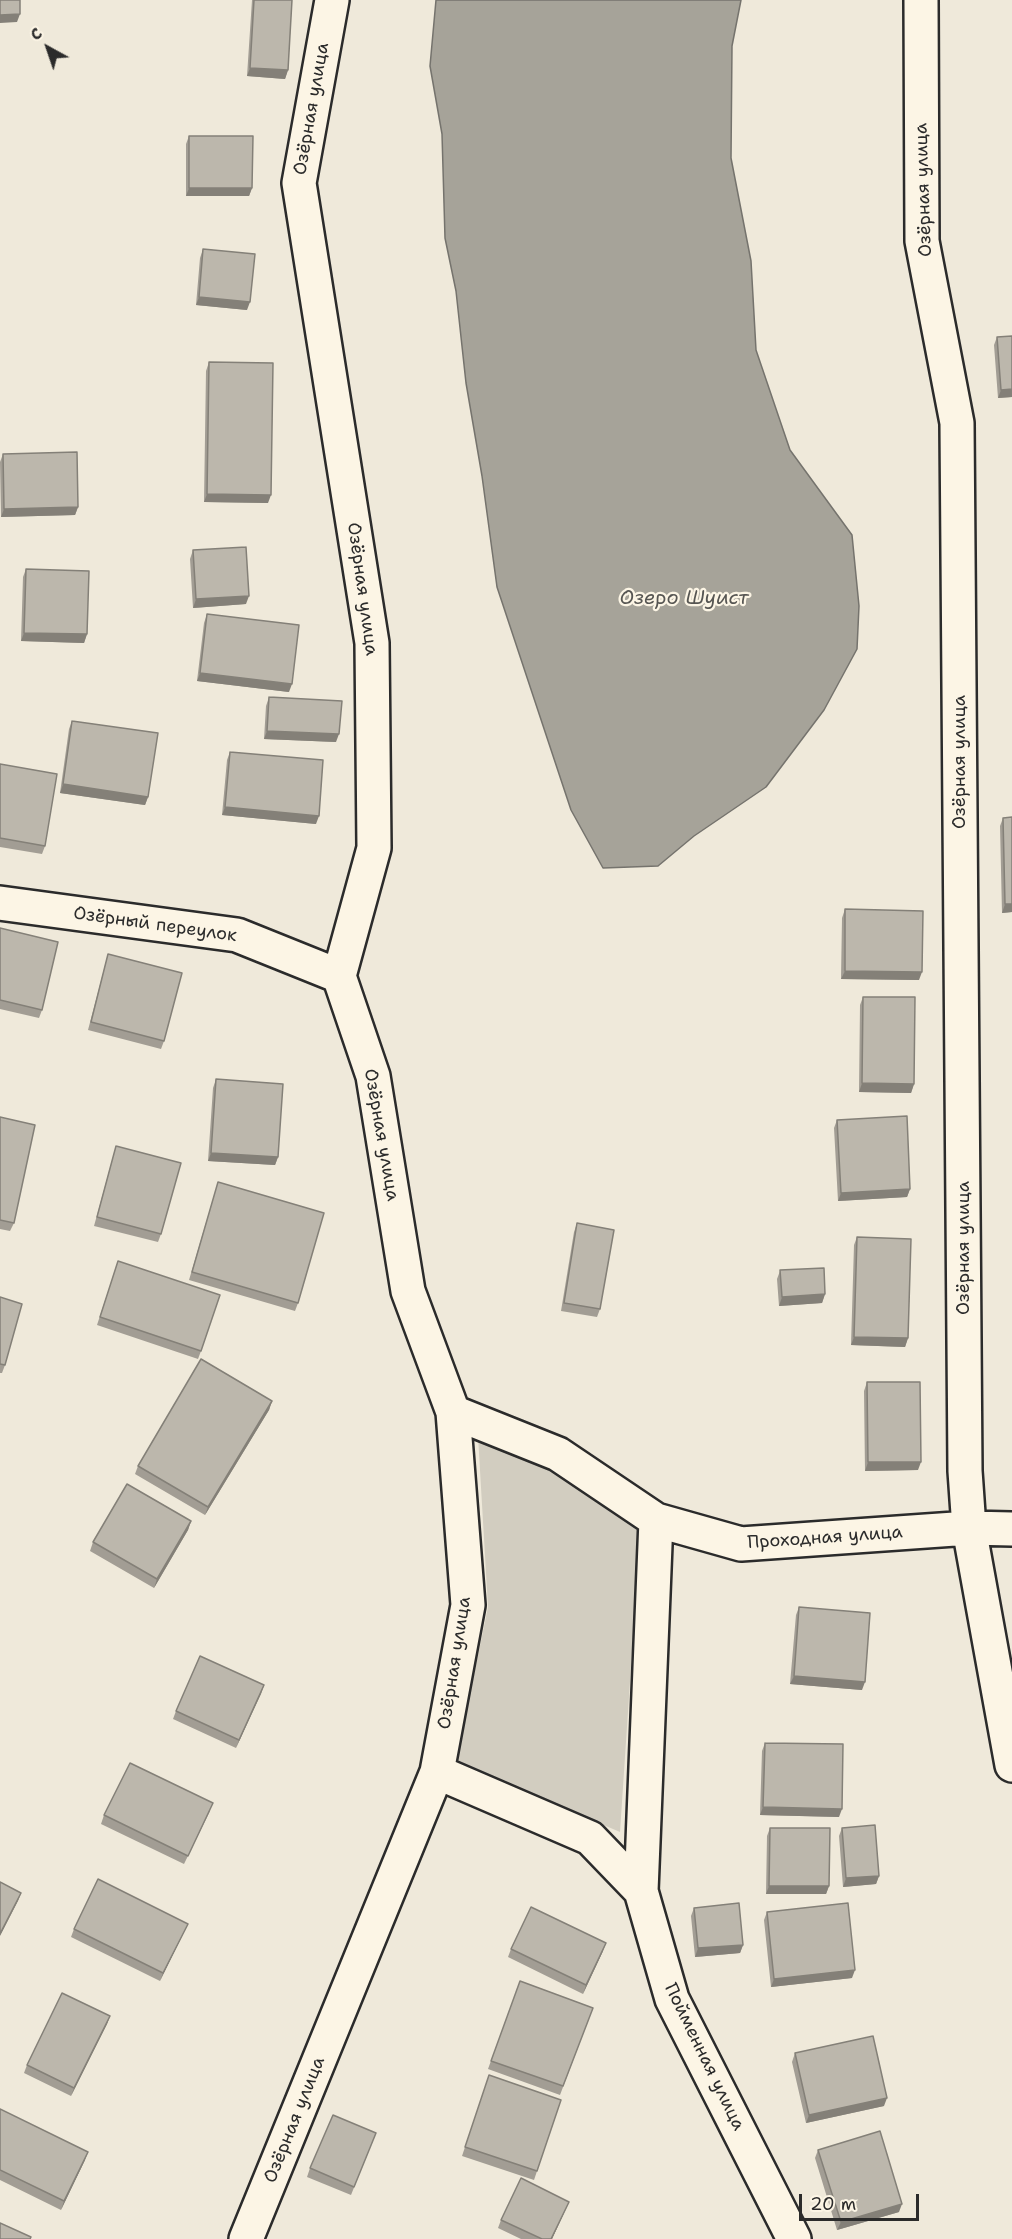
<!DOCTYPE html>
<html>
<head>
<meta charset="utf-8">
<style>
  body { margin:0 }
  #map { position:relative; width:1012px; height:2239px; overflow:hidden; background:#efe9da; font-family:"Shantell Sans",sans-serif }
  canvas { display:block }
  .north { position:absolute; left:18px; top:18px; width:60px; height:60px; -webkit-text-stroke:4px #fcf5e5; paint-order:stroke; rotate:320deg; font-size:16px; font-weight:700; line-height:24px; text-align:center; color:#2b2b2b }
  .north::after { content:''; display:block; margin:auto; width:21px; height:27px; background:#2b2b2b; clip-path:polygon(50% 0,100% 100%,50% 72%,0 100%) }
  .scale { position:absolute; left:799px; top:2194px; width:120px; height:27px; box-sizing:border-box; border:3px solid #2b2b2b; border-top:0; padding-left:8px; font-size:18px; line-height:21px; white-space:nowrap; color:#2b2b2b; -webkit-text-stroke:4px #fcf5e5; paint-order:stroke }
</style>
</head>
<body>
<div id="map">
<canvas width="1012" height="2239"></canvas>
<div class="north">С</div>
<div class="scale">20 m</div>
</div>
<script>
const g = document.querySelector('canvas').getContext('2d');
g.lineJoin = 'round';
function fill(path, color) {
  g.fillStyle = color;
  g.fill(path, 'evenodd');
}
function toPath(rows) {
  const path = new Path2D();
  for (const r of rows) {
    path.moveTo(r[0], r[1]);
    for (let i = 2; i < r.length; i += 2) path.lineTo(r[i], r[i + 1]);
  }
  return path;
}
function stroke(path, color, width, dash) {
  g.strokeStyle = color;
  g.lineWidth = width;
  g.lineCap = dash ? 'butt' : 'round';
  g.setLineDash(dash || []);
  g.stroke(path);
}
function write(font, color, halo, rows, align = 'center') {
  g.font = font + ' "Shantell Sans",sans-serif';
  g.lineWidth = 4.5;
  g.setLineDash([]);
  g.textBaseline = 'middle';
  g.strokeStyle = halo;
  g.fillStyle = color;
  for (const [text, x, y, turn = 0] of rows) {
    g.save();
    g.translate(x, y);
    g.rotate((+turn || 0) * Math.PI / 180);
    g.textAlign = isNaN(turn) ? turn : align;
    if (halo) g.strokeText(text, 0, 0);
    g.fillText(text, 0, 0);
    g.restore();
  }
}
fill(toPath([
  [478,1436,555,1471,640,1531,620,1832,456,1762,488,1607]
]), '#d2cdc0');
const water = toPath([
  [436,0,741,0,732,46,731,158,751,261,756,350,790,450,852,535,859,606,857,649,824,710,766,787,694,836,658,866,603,868,571,810,497,587,482,476,466,383,456,291,445,238,442,134,430,66,436,0]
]);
fill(water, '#a6a399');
stroke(water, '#75736d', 1.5);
const minor = toPath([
  [921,0,922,241,957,423,965,1471,969,1528,1012,1765],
  [0,903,237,935,339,976],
  [453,1412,558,1454,656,1520,741,1544,969,1528,1012,1529],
  [437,1772,590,1838,641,1891,672,1999,794,2239],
  [641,1891,656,1520],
  [246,2239,437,1772,468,1605,453,1412,408,1291,373,1076,339,976,374,848,372,643,299,183,332,0]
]);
stroke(minor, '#2b2b2b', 38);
stroke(minor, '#fcf5e5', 33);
fill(toPath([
  [252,0,292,0,288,70,285,79,247,76],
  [189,136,252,188,249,196,186,196,186,144],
  [203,249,247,310,196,305,200,258],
  [997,337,1012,397,998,398,994,345],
  [209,362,268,503,204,502,206,371],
  [3,454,78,507,75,515,1,517,0,462],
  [193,550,246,604,193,608,190,559],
  [26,569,87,634,84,643,21,641,23,577],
  [207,614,289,692,197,681,204,623],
  [269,697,336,742,264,739,266,706],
  [72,721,148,797,145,805,60,793,69,729],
  [230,752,316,824,222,815,227,760],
  [0,764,45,846,42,854,0,847],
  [1003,818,1012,912,1002,913,1000,826],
  [845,909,919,980,841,979,842,918],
  [0,928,42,1010,39,1018,0,1009],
  [108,954,164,1041,161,1049,88,1030],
  [863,997,914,1084,911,1093,859,1092,860,1005],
  [216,1079,278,1157,275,1165,208,1161,213,1088],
  [0,1117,14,1223,10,1231,0,1229],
  [837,1120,910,1189,907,1197,838,1201,834,1128],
  [116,1146,161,1234,158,1242,94,1226],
  [218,1182,298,1303,295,1311,189,1280],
  [577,1223,600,1309,597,1317,561,1311,574,1232],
  [857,1237,908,1338,905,1347,851,1345,854,1245],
  [118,1261,201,1351,198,1359,97,1325],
  [780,1271,825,1294,822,1303,779,1306,777,1279],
  [0,1297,5,1365,2,1373,0,1373],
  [867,1382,918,1470,865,1471,864,1391],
  [272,1401,269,1410,205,1515,135,1474,138,1466],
  [191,1521,188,1530,154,1588,90,1551,93,1542],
  [799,1607,862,1690,790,1684,796,1615],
  [264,1685,236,1748,173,1719,176,1711],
  [765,1743,839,1817,760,1815,762,1751],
  [210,1811,184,1864,101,1824,104,1815],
  [770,1828,829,1886,826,1894,766,1894,767,1836],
  [842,1828,879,1876,876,1884,843,1887,839,1836],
  [694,1908,743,1945,740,1953,695,1957,691,1916],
  [767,1912,852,1978,771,1987,764,1920],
  [188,1924,184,1932,160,1981,71,1937,74,1929],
  [511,1949,603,1951,583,1994,508,1957],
  [520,1981,593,2008,560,2095,488,2069],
  [110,2016,107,2024,71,2096,24,2073,27,2065],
  [795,2053,884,2106,806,2123,792,2062],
  [489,2075,561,2100,534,2180,462,2156],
  [0,2109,85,2160,61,2210,0,2180],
  [376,2133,351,2195,307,2177,310,2168],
  [818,2150,899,2212,837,2230,815,2158],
  [569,2202,552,2239,521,2239,498,2228,501,2220]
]), '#a29d94');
fill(toPath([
  [20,14,17,22,0,23,0,15],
  [250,68,288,70,285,79,247,76],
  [189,188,252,188,249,196,186,196],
  [199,297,250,302,247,310,196,305],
  [1012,389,1012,397,998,398,1001,390],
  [207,494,271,495,268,503,204,502],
  [78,507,75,515,1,517,4,509],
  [249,596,246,604,193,608,196,599],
  [24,633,87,634,84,643,21,641],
  [200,673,292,684,289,692,197,681],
  [267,731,339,734,336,742,264,739],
  [63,784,148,797,145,805,60,793],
  [225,807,319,816,316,824,222,815],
  [1005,904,1012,904,1012,912,1002,913],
  [845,971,922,972,919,980,841,979],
  [862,1083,914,1084,911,1093,859,1092],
  [211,1153,278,1157,275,1165,208,1161],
  [910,1189,907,1197,838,1201,841,1193],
  [825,1294,822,1303,779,1306,782,1297],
  [854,1337,908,1338,905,1347,851,1345],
  [272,1401,269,1410,205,1515,208,1507],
  [868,1462,921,1462,918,1470,865,1471],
  [191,1521,188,1530,154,1588,157,1579],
  [794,1676,865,1682,862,1690,790,1684],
  [264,1685,261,1694,236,1748,239,1740],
  [763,1807,842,1809,839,1817,760,1815],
  [879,1876,876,1884,843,1887,846,1878],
  [769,1886,829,1886,826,1894,766,1894],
  [21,1893,18,1901,0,1936,0,1934],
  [188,1924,184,1932,160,1981,163,1973],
  [606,1943,603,1951,583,1994,586,1985],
  [743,1945,740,1953,695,1957,698,1948],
  [855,1970,852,1978,771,1987,774,1979],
  [110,2016,107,2024,71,2096,74,2088],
  [887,2098,884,2106,806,2123,809,2115],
  [88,2152,85,2160,61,2210,64,2201],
  [569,2202,552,2239,551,2239],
  [902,2204,899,2212,837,2230,841,2222]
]), '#848078');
const building = toPath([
  [0,0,20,0,20,14,0,15,0,0],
  [254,0,292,0,288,70,250,68,254,0],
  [189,136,253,136,252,188,189,188,189,136],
  [203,249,255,254,250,302,199,297,203,249],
  [1012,336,1012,389,1001,390,997,337,1012,336],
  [209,362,273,363,271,495,207,494,209,362],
  [77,452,78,507,4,509,3,454,77,452],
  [246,547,249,596,196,599,193,550,246,547],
  [26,569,89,571,87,634,24,633,26,569],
  [207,614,299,625,292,684,200,673,207,614],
  [269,697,342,701,339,734,267,731,269,697],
  [72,721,158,733,148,797,63,784,72,721],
  [230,752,323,760,319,816,225,807,230,752],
  [0,764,57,774,45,846,0,838,0,764],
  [1012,817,1012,904,1005,904,1003,818,1012,817],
  [845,909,923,911,922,972,845,971,845,909],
  [0,928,58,942,42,1010,0,1000,0,928],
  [108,954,182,973,164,1041,91,1022,108,954],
  [863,997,915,997,914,1084,862,1083,863,997],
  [216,1079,283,1084,278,1157,211,1153,216,1079],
  [907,1116,910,1189,841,1193,837,1120,907,1116],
  [0,1117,35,1125,14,1223,0,1220,0,1117],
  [116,1146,181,1163,161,1234,97,1217,116,1146],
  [218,1182,324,1213,298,1303,192,1272,218,1182],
  [577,1223,614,1230,600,1309,564,1303,577,1223],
  [857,1237,911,1239,908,1338,854,1337,857,1237],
  [118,1261,220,1295,201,1351,100,1317,118,1261],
  [824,1268,825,1294,782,1297,780,1270,824,1268],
  [0,1297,22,1304,5,1365,0,1364,0,1297],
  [201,1359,272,1401,208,1507,138,1466,201,1359],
  [867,1382,920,1382,921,1462,868,1462,867,1382],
  [127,1484,191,1521,157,1579,93,1542,127,1484],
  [799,1607,870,1613,865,1682,794,1676,799,1607],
  [200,1656,264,1685,239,1740,176,1711,200,1656],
  [765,1743,843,1744,842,1809,763,1807,765,1743],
  [130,1763,213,1803,188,1856,104,1815,130,1763],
  [875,1825,879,1876,846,1878,842,1828,875,1825],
  [770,1828,830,1828,829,1886,769,1886,770,1828],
  [98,1879,188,1924,163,1973,74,1929,98,1879],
  [0,1882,21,1893,0,1934,0,1882],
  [739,1903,743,1945,698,1948,694,1908,739,1903],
  [848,1903,855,1970,774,1979,767,1912,848,1903],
  [531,1907,606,1943,586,1985,511,1949,531,1907],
  [520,1981,593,2008,563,2086,491,2061,520,1981],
  [62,1993,110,2016,74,2088,27,2065,62,1993],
  [873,2036,887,2098,809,2115,795,2053,873,2036],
  [489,2075,561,2100,537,2171,465,2147,489,2075],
  [0,2109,88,2152,64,2201,0,2170,0,2109],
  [333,2115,376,2133,354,2187,310,2168,333,2115],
  [880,2131,902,2204,841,2222,818,2150,880,2131],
  [521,2178,569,2202,551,2239,542,2239,501,2220,521,2178],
  [0,2223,31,2237,30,2239,0,2239,0,2223]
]);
fill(building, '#bcb7ac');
stroke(building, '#848078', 1.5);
write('18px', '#2b2b2b', '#fcf5e5', [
  ["Озёрная улица",312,109,-80],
  ["Озёрная улица",924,190,-92],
  ["Озёрная улица",362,589,82],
  ["Озёрная улица",960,762,-90],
  ["Озёрный переулок",155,925,8],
  ["Озёрная улица",381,1135,80],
  ["Озёрная улица",964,1248,-90],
  ["Проходная улица",825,1538,-4],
  ["Озёрная улица",455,1663,-81],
  ["Пойменная улица",704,2057,64],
  ["Озёрная улица",295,2120,-68]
]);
write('italic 20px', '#565552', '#fcf5e5', [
  ["Озеро Шуист",684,599]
]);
</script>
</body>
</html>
